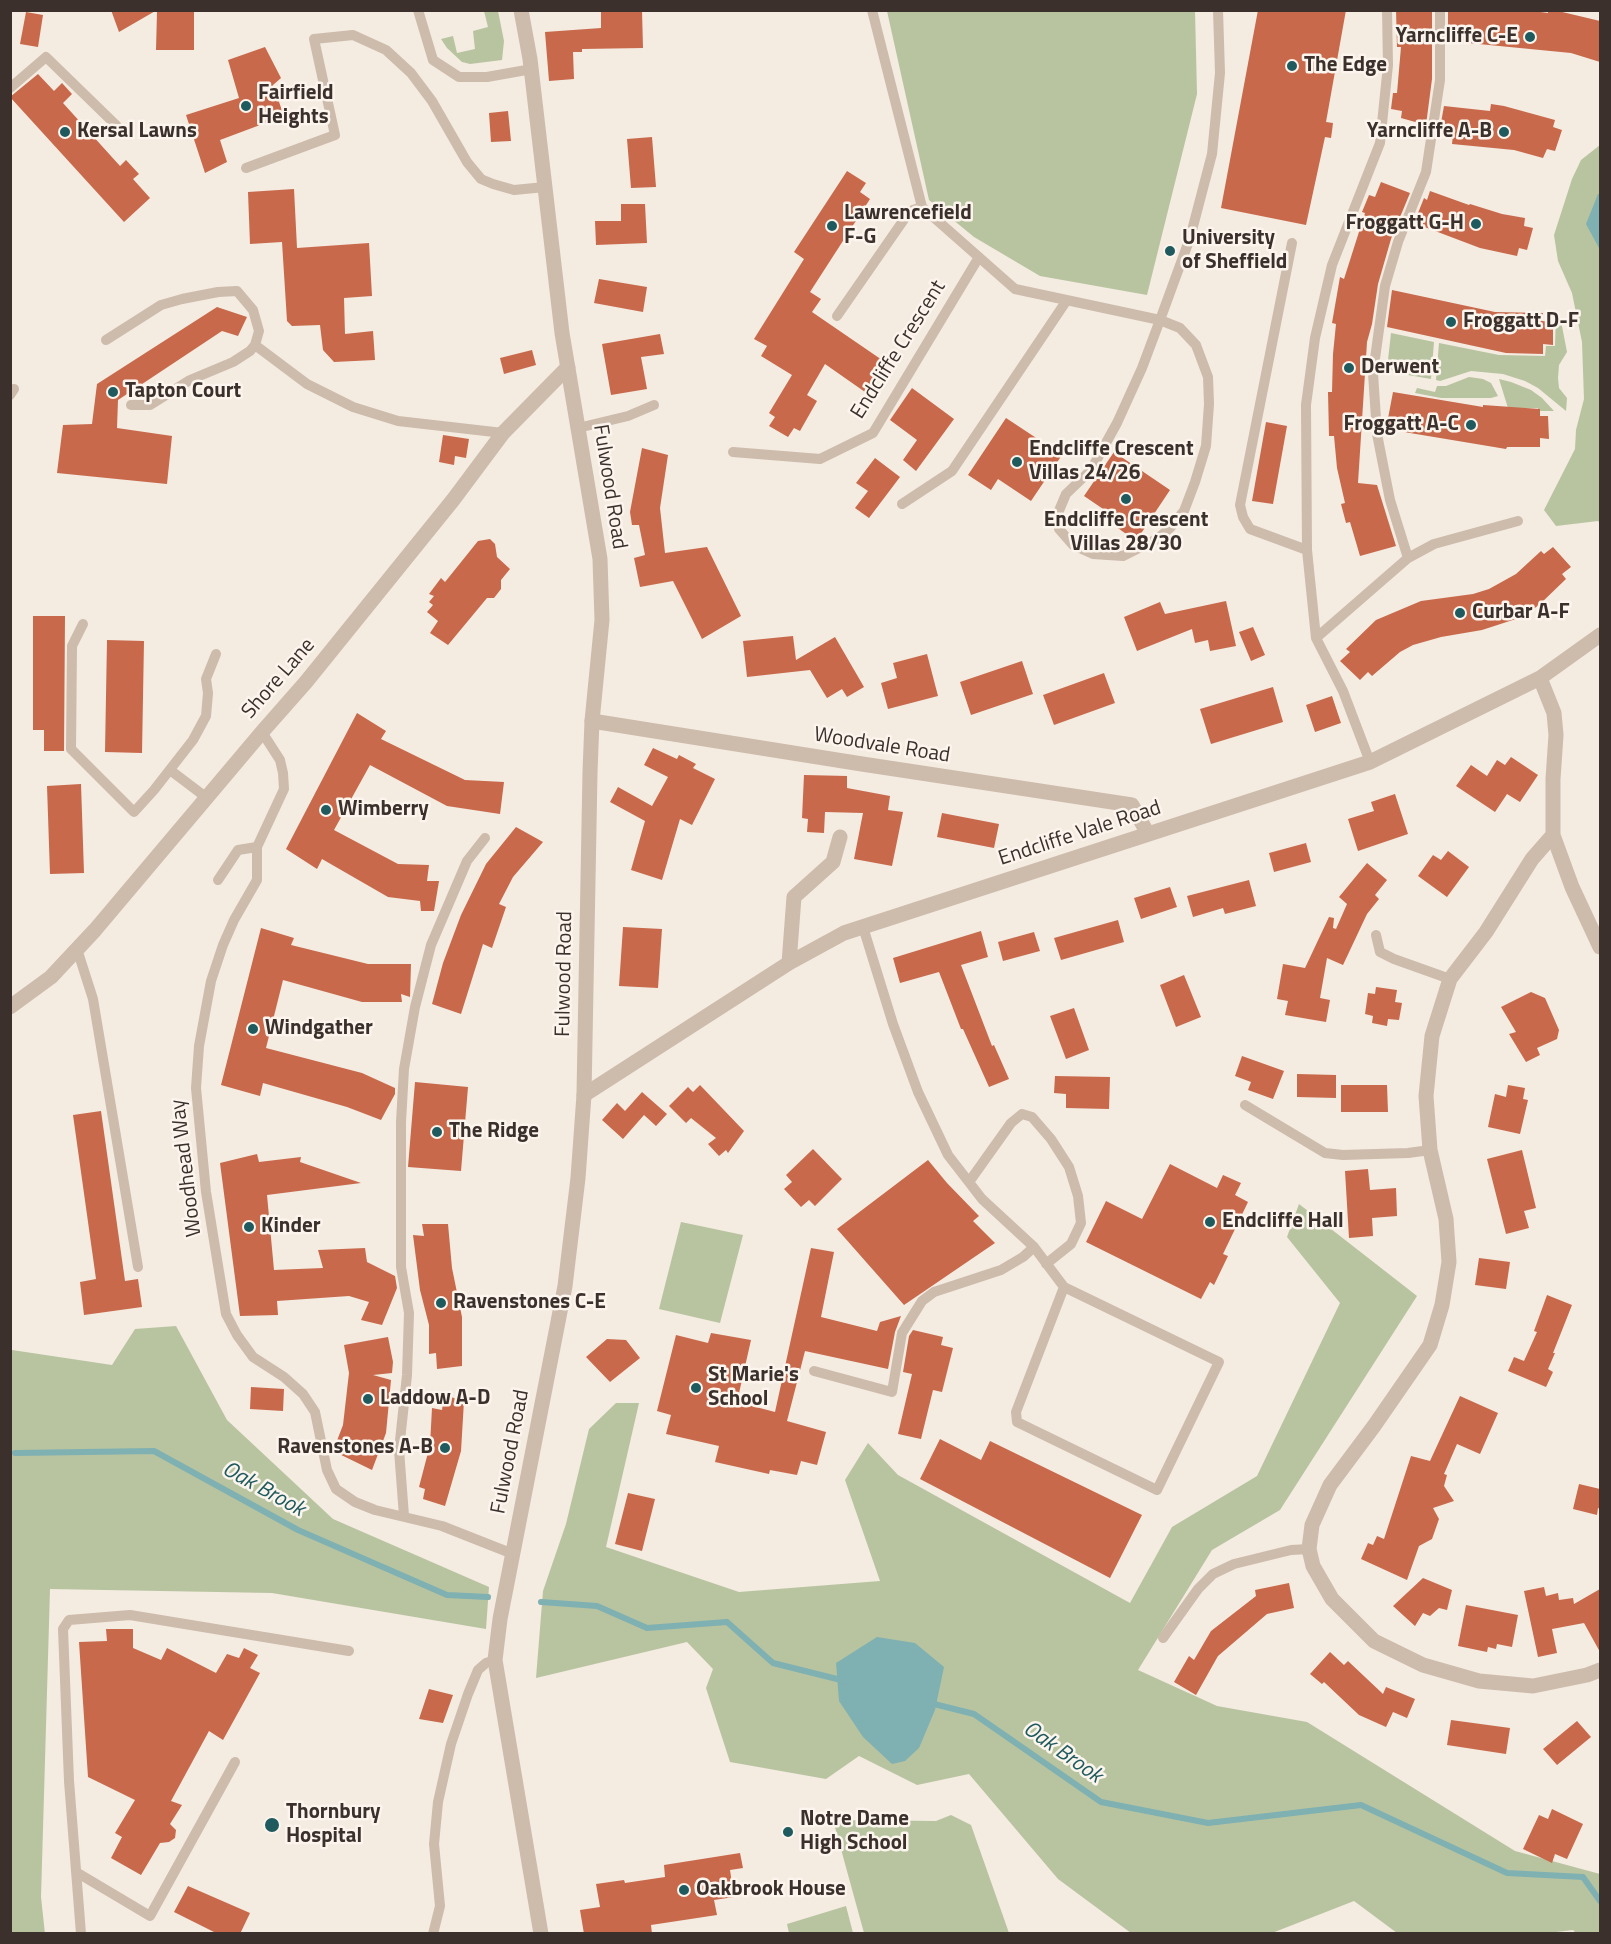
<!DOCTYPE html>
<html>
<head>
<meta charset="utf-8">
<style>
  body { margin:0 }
  #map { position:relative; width:1611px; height:1944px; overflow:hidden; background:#f4ebe1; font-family:"Titillium Web",sans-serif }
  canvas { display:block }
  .frame { position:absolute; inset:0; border:12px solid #3b302b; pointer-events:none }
</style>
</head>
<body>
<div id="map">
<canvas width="1611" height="1944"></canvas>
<div class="frame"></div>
</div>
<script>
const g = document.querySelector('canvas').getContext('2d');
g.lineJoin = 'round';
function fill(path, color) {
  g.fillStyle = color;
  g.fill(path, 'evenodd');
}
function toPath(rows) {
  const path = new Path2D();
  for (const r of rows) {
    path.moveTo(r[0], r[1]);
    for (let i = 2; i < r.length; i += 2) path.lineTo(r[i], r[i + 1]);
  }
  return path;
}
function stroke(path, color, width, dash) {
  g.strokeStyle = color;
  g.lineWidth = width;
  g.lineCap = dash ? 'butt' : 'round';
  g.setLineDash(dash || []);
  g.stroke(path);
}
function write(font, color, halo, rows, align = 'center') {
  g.font = font + ' "Titillium Web",sans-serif';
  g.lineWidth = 5;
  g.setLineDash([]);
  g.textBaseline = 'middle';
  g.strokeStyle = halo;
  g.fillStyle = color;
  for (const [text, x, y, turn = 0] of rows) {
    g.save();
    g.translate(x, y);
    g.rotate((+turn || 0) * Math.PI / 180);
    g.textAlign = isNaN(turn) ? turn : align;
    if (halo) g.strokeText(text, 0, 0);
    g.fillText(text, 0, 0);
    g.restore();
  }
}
fill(toPath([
  [484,11,498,11,504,41,502,60,470,64,462,62,447,48,441,39,453,36,457,53,475,49,473,31,488,27],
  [887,11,1195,11,1197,94,1147,295,1040,276,974,237,929,200],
  [1600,145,1600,523,1598,521,1556,526,1544,510,1575,449,1576,430,1584,399,1582,342,1572,293,1558,261,1554,235,1572,179,1581,160],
  [1556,315,1560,316,1567,352,1559,365,1558,378,1559,388,1567,398,1566,411,1538,388,1525,381,1503,374,1471,371,1440,381,1436,380,1439,343,1499,355,1545,356,1546,346,1555,346],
  [1391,333,1434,342,1431,379,1408,375,1387,369],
  [1469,377,1483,379,1491,383,1498,396,1491,398,1441,398,1415,393,1417,388,1435,392,1437,386,1446,386],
  [1499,379,1511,382,1531,390,1542,398,1554,411,1538,411,1538,408,1508,408],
  [11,1123,12,1350,112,1365,135,1329,176,1326,227,1420,333,1519,489,1587,486,1629,272,1593,50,1589,41,1897,45,1934,10,1933],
  [1299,1204,1417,1296,1280,1510,1212,1550,1138,1670,1217,1706,1307,1722,1515,1851,1600,1874,1600,1933,1576,1933,1573,1930,1540,1934,1397,1933,1354,1901,1272,1933,1131,1933,1058,1879,969,1774,917,1785,859,1756,826,1779,730,1762,706,1688,713,1669,687,1642,536,1678,543,1591,566,1524,589,1429,616,1403,639,1403,606,1547,739,1592,880,1581,845,1480,868,1443,898,1475,1130,1603,1172,1527,1257,1476,1340,1303,1287,1237],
  [681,1222,743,1235,720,1323,659,1309],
  [951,1815,971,1825,1009,1933,864,1933,833,1820,936,1821],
  [846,1906,853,1933,789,1933,787,1924]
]), '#b8c4a0');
fill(toPath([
  [1598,194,1600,194,1600,250,1586,224],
  [877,1637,915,1643,944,1667,935,1710,919,1748,905,1761,892,1764,863,1737,839,1701,836,1663]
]), '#7fb0b2');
stroke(toPath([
  [15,1453,154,1451,298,1530,447,1595,488,1597],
  [541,1602,597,1606,647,1628,727,1622,773,1663,845,1681],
  [930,1703,974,1714,1101,1802,1208,1823,1361,1805,1507,1873,1583,1877,1600,1901]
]), '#7fb0b2', 6);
fill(toPath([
  [111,10,157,10,119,32],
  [601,10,642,10,643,48,582,49,582,52,573,52,574,79,549,81,545,32,601,28],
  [1258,10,1346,10,1326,122,1333,123,1332,131,1331,138,1325,137,1306,225,1221,208],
  [1396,10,1432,10,1432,79,1426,125,1401,118,1402,111,1391,109,1393,93,1397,93,1401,47,1397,47],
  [1448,10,1526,10,1548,13,1548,10,1554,10,1600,21,1600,62,1571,53,1448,41],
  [26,12,43,15,38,47,20,44],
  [157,12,194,12,194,50,156,50],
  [265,47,281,78,273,85,284,116,220,140,227,162,205,173,186,115,239,98,228,60],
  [38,74,54,91,62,83,72,94,63,103,120,166,126,160,139,174,133,179,150,198,124,222,10,97],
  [1491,104,1504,106,1555,120,1553,127,1562,130,1555,151,1547,149,1543,158,1514,150,1452,144,1453,135,1446,134,1447,130,1440,128,1444,106,1490,111],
  [508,111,511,141,491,142,489,113],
  [652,137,656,187,631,188,627,139],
  [847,171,866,183,860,192,870,199,810,292,821,299,812,312,885,362,865,392,825,364,807,395,817,401,800,431,794,428,788,437,769,426,775,417,769,413,792,375,761,356,767,346,754,339,804,259,794,252],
  [1381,182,1410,193,1391,239,1378,284,1372,324,1367,342,1358,483,1377,485,1396,546,1360,556,1350,522,1346,523,1341,504,1345,503,1337,468,1334,436,1329,436,1328,392,1332,392,1333,354,1336,324,1332,323,1340,277,1344,279,1365,213,1362,212,1369,195,1375,197],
  [294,189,297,248,369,243,372,296,344,298,345,334,373,331,375,360,334,362,323,350,320,325,292,326,287,321,282,242,250,244,248,192],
  [1430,191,1469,205,1470,204,1502,214,1525,218,1524,226,1533,228,1527,250,1519,248,1517,256,1480,248,1414,223,1424,198,1427,200],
  [621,204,645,204,647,243,596,245,595,221,621,221],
  [599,279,647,287,643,312,594,303],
  [1392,290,1495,312,1543,313,1542,321,1553,322,1553,345,1543,344,1543,354,1506,353,1387,327],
  [217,307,247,317,238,336,222,331,118,400,117,428,172,436,167,484,57,473,63,425,92,424,97,384],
  [660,334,664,354,641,357,647,389,611,395,602,344],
  [532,350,536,365,504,374,500,358],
  [912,388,954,419,916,471,903,460,917,440,890,420],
  [1393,392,1483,407,1483,405,1540,409,1540,416,1548,416,1549,439,1540,438,1540,447,1507,447,1506,449,1386,429],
  [1006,418,1062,455,1031,501,998,479,991,490,968,475],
  [1266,422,1287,426,1273,504,1252,501],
  [443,435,469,439,466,458,455,456,454,465,439,462],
  [642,448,668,455,660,508,665,553,707,547,741,616,702,639,673,581,640,587,634,558,645,555,639,525,632,525,630,512],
  [1114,452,1170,490,1136,541,1108,521,1112,515,1084,496],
  [875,458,900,477,869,518,855,508,868,491,856,483],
  [490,539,495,544,497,557,510,569,501,580,501,589,494,598,487,598,448,645,430,633,438,621,427,612,433,605,429,602,434,596,429,594,441,578,445,582,478,541],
  [1553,547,1571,567,1562,574,1566,579,1539,605,1522,617,1482,630,1441,637,1413,645,1400,652,1372,676,1368,672,1360,680,1340,661,1350,652,1346,649,1376,620,1421,601,1473,594,1489,589,1516,574,1541,551,1544,554],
  [1226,601,1236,646,1210,651,1208,640,1195,643,1192,629,1137,651,1124,617,1160,602,1165,614],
  [33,616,65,616,64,751,44,751,44,730,33,730],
  [1253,627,1265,655,1251,661,1239,632],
  [793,636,796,660,835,637,864,687,847,697,842,689,827,698,810,670,747,677,743,641],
  [107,640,144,641,142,753,105,752],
  [927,654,938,696,888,709,881,683,897,678,893,663],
  [1022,661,1033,694,971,715,960,682],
  [1104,673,1115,703,1054,725,1043,695],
  [1273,687,1283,722,1211,744,1200,709],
  [1332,696,1341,723,1315,732,1306,705],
  [357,713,386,731,381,739,465,780,504,782,500,814,447,806,370,765,334,830,398,864,429,865,427,881,439,881,434,911,421,911,420,901,388,897,322,859,317,869,286,849],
  [653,748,677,759,679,755,696,764,693,768,715,779,692,825,680,819,662,880,631,870,645,821,610,802,618,787,652,806,668,777,644,765],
  [1511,757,1538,775,1520,802,1507,794,1495,812,1456,786,1471,765,1487,776,1497,760,1505,765],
  [804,775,847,776,847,788,890,796,888,810,903,812,892,866,854,859,863,813,825,812,824,833,807,832,808,819,802,818],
  [81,784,84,873,50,874,47,786],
  [1395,794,1408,834,1358,851,1348,819,1374,811,1371,802],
  [942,813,999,824,994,848,937,837],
  [516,827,543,842,513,877,499,904,506,907,492,948,483,944,461,1014,432,1004,443,963,461,915,486,864],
  [1306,843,1311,862,1274,872,1269,853],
  [1448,851,1469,867,1447,897,1418,876,1433,855,1441,860],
  [1367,863,1387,880,1375,895,1379,899,1367,914,1343,965,1327,958,1320,998,1330,1000,1326,1022,1285,1015,1288,1001,1277,999,1283,964,1305,968,1329,917,1334,918,1333,928,1336,929,1347,904,1339,897],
  [1249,880,1256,906,1225,914,1223,908,1193,917,1187,896],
  [1170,887,1177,907,1141,919,1134,898],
  [1118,920,1124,942,1061,960,1054,938],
  [623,927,662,929,658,988,619,986],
  [261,928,294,938,291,945,368,964,411,964,410,997,401,994,402,1002,362,1002,283,980,266,1048,362,1073,395,1088,395,1094,381,1120,347,1107,263,1083,260,1096,221,1085],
  [981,931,988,957,961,965,992,1046,994,1045,1009,1079,989,1087,963,1029,961,1029,939,972,900,983,893,958],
  [1034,932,1040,951,1003,961,998,942],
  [1184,975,1201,1017,1176,1027,1160,985],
  [1376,987,1397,990,1395,1002,1402,1003,1399,1020,1388,1019,1387,1026,1372,1023,1373,1016,1365,1014,1368,993,1375,994],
  [1531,992,1545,998,1559,1030,1557,1039,1537,1048,1540,1055,1526,1062,1509,1034,1516,1032,1501,1007],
  [1074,1008,1089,1050,1066,1059,1050,1016],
  [1242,1056,1284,1071,1273,1099,1248,1090,1251,1082,1235,1076],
  [1297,1074,1336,1075,1336,1098,1297,1097],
  [1055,1076,1110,1077,1109,1109,1066,1108,1066,1094,1054,1093],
  [415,1082,468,1087,461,1171,408,1167],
  [700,1085,744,1131,728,1153,726,1150,719,1156,708,1144,716,1138,691,1118,686,1123,669,1106,688,1087,693,1092],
  [1341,1085,1387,1085,1388,1112,1341,1112],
  [1508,1085,1525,1088,1523,1099,1528,1100,1520,1134,1488,1127,1495,1094,1506,1097],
  [642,1092,667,1114,656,1126,644,1115,623,1139,602,1120,617,1103,625,1111],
  [101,1111,125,1281,138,1279,142,1307,84,1315,80,1282,96,1279,73,1115],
  [813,1149,842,1179,815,1206,809,1200,801,1207,784,1189,792,1182,786,1175],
  [1522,1150,1536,1208,1524,1211,1529,1228,1506,1234,1487,1159],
  [257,1154,259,1162,301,1157,300,1162,361,1183,267,1195,274,1270,323,1268,318,1250,365,1248,367,1262,395,1276,397,1288,382,1325,361,1320,369,1302,349,1296,277,1301,278,1315,240,1316,220,1163],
  [928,1160,947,1183,979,1216,973,1221,995,1243,904,1305,837,1229],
  [1170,1164,1217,1188,1223,1175,1241,1183,1235,1195,1248,1202,1223,1254,1228,1256,1214,1285,1210,1282,1201,1299,1086,1242,1106,1201,1142,1219],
  [1368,1169,1370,1190,1396,1188,1397,1216,1372,1218,1373,1236,1349,1238,1345,1171],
  [422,1224,448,1224,452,1268,462,1317,462,1366,437,1369,436,1353,429,1354,429,1325,420,1290,413,1235,424,1236],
  [811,1248,834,1252,821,1317,877,1331,880,1322,901,1316,895,1332,888,1369,805,1351,787,1421,826,1432,817,1465,801,1461,797,1475,770,1470,769,1474,715,1462,719,1446,666,1434,671,1415,657,1411,676,1335,708,1343,711,1333,751,1340,737,1402,775,1412],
  [1479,1258,1510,1262,1506,1289,1475,1285],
  [1547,1295,1572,1305,1553,1353,1555,1353,1548,1369,1553,1372,1546,1387,1508,1371,1514,1357,1524,1361,1537,1332,1534,1331],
  [913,1330,943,1337,941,1345,953,1348,942,1392,933,1390,921,1439,898,1434,912,1374,903,1372,909,1336],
  [388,1337,393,1362,392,1373,373,1375,391,1380,386,1433,372,1470,333,1451,343,1425,349,1373,344,1345],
  [607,1339,626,1340,640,1358,610,1382,586,1357],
  [251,1387,284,1389,283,1411,250,1409],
  [444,1395,464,1401,461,1451,445,1506,423,1499,425,1489,419,1487,430,1445,432,1408,442,1410],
  [1460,1396,1498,1413,1480,1454,1457,1444,1444,1474,1447,1475,1444,1486,1454,1501,1433,1508,1439,1519,1432,1539,1419,1546,1407,1580,1361,1559,1368,1543,1373,1545,1377,1536,1384,1539,1411,1456,1430,1461],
  [940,1439,981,1460,990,1441,1142,1515,1110,1578,920,1479],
  [1579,1484,1600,1489,1600,1509,1598,1508,1597,1515,1573,1509],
  [628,1493,655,1499,642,1551,615,1544],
  [1423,1578,1452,1590,1447,1610,1439,1608,1430,1616,1423,1613,1415,1626,1393,1606],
  [1289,1583,1294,1608,1267,1614,1218,1656,1196,1695,1174,1682,1189,1656,1194,1660,1211,1631,1256,1596,1255,1590],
  [1544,1587,1546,1596,1558,1593,1559,1600,1573,1598,1574,1604,1600,1589,1600,1652,1584,1623,1552,1629,1557,1653,1538,1657,1524,1591],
  [1466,1605,1518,1615,1512,1647,1497,1644,1496,1649,1488,1647,1487,1652,1458,1646],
  [106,1629,133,1629,133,1648,161,1660,167,1648,216,1673,227,1654,239,1658,244,1648,258,1655,250,1668,260,1673,223,1740,209,1731,171,1801,182,1805,170,1824,176,1830,175,1838,169,1842,160,1843,141,1875,111,1858,122,1837,115,1833,135,1800,88,1777,79,1642,107,1641],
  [1330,1652,1344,1665,1348,1661,1383,1694,1386,1687,1415,1699,1407,1718,1393,1712,1386,1727,1359,1715,1324,1682,1322,1684,1310,1674],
  [429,1689,453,1695,443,1723,419,1719],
  [1451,1720,1510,1728,1506,1754,1447,1745],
  [1577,1721,1591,1737,1557,1765,1543,1749],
  [1552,1809,1583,1824,1567,1859,1555,1854,1552,1863,1523,1849,1539,1815,1548,1819],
  [740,1853,743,1868,730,1870,734,1897,714,1900,717,1915,651,1925,652,1934,584,1934,580,1910,600,1907,596,1884,624,1880,625,1883,665,1877,664,1865],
  [188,1886,250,1913,240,1934,218,1934,174,1912]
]), '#c8694b');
stroke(toPath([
  [418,10,433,60,459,77,487,77,532,69],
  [872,10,922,207,1015,289,1160,320,1180,328,1196,345,1208,377,1209,404,1206,446,1195,482,1184,511,1170,528,1157,539,1123,556,1093,554,1073,545,1059,529,1058,513,1066,494,1091,470,1117,423,1142,368,1160,320,1190,238,1212,154,1220,73,1218,10],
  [10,88,46,57,117,126],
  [246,168,335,135,314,39,353,35,386,50,411,73,432,101,467,162,481,179,493,184,514,190,545,187],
  [1292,243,1240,505,1243,517,1250,529,1307,550],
  [837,316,905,218,913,210,922,207],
  [106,340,161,305,182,299,218,292,237,291,253,310,259,331,255,345,250,351,233,362,190,380,150,405,131,405],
  [255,345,307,384,353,407,398,421,503,433],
  [10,395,14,389],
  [578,428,628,416,654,405],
  [733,452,820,459,873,433,979,257],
  [902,504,952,471,1067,300],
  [1408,558,1390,500,1377,434,1373,373,1385,286,1398,242,1426,172,1440,80,1440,10],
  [83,624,72,646,71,749,134,812,154,790,193,740,206,716,208,693,206,679,216,654],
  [1316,638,1408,558,1434,544,1518,521],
  [262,732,280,760,283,773,284,789,257,847,257,880,234,920,223,945,211,981,199,1046,196,1088,206,1192,226,1314,237,1335,253,1357,284,1377,303,1394,315,1412,327,1470,336,1489,355,1502,375,1510,442,1526,513,1554],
  [1370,762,1343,691,1316,638,1307,550,1306,405,1315,338,1332,265,1380,143,1388,65,1387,10],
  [170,770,207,798],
  [218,880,238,850,257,847],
  [863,927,893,1024,918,1092,948,1155,982,1199,1034,1247,1064,1287,1219,1362,1157,1490,1017,1422,1016,1412,1064,1287],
  [1376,935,1380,952,1394,959,1450,979],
  [77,949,93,999,138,1267],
  [1245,1105,1325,1153,1343,1155,1408,1153,1430,1150],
  [969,1182,1011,1123,1022,1114,1032,1117,1051,1139,1069,1167,1078,1196,1081,1223,1071,1244,1046,1264],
  [814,1371,892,1392,902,1333,922,1301,934,1292,1001,1270,1023,1257,1034,1247],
  [404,1516,399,1450,407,1375,409,1313,401,1267,401,1122,404,1069,415,1007,431,945,467,861,485,838],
  [1163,1638,1198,1589,1213,1574,1234,1564,1291,1550,1309,1549],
  [76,1872,150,1916,235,1762],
  [81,1934,69,1781,63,1629,69,1620,130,1615,349,1651],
  [433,1934,440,1906,434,1844,438,1802,451,1744,468,1694,478,1670,486,1663,495,1660]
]), '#cdbbac', 10);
stroke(toPath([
  [1540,678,1554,713,1556,735,1553,779,1553,835,1532,859,1486,932,1450,979,1432,1036,1426,1096,1430,1150,1446,1219,1449,1262,1442,1305,1430,1345,1374,1426,1330,1485,1312,1525,1309,1549,1313,1566,1332,1599,1374,1641,1423,1665,1479,1681,1533,1686,1587,1675,1600,1670],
  [592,721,862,764,1132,805,1148,834],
  [1553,835,1572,887,1600,947],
  [789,963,794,897,833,862,840,837],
  [10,1007,51,977,95,930,262,732,306,682,453,500,503,433,568,367],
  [584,1095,789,963,844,933,1370,762,1540,678,1600,635]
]), '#cdbbac', 15);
stroke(toPath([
  [521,10,530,59,562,333,600,559,602,620,592,721,590,772,584,1095,578,1178,565,1286,500,1619,495,1660,541,1934]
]), '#cdbbac', 15);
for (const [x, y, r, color] of [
  [1530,37,6,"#1f5a5e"],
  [1292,66,6,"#1f5a5e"],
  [246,106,6,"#1f5a5e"],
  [65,132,6,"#1f5a5e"],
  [1504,132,6,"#1f5a5e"],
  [1476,224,6,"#1f5a5e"],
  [832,226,6,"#1f5a5e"],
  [1170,251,6,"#1f5a5e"],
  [1451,322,6,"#1f5a5e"],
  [1349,368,6,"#1f5a5e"],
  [113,392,6,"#1f5a5e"],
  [1471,425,6,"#1f5a5e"],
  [1017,462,6,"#1f5a5e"],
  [1126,499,6,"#1f5a5e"],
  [1460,613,6,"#1f5a5e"],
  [326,810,6,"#1f5a5e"],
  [253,1029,6,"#1f5a5e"],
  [437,1132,6,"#1f5a5e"],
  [1210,1222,6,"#1f5a5e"],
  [249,1227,6,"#1f5a5e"],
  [441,1303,6,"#1f5a5e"],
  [696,1388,6,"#1f5a5e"],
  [368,1399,6,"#1f5a5e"],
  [445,1448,6,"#1f5a5e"],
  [272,1825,8,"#1f5a5e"],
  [788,1832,6,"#1f5a5e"],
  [684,1890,6,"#1f5a5e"]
]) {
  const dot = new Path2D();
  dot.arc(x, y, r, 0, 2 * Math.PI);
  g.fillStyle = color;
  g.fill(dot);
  stroke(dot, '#fbf5ee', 2);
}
write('bold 21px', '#3b302b', '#fbf5ee', [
  ["Yarncliffe C-E",1518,37,"right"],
  ["The Edge",1304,66],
  ["Fairfield",258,94],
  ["Heights",258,118],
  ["Kersal Lawns",77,132],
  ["Yarncliffe A-B",1492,132,"right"],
  ["Lawrencefield",844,214],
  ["F-G",844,238],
  ["Froggatt G-H",1464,224,"right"],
  ["University",1182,239],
  ["of Sheffield",1182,263],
  ["Froggatt D-F",1463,322],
  ["Derwent",1361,368],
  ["Tapton Court",125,392],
  ["Froggatt A-C",1459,425,"right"],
  ["Endcliffe Crescent",1029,450],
  ["Villas 24/26",1029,474],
  ["Endcliffe Crescent",1126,521,"center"],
  ["Villas 28/30",1126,545,"center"],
  ["Curbar A-F",1472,613],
  ["Wimberry",338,810],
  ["Windgather",265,1029],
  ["The Ridge",449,1132],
  ["Endcliffe Hall",1222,1222],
  ["Kinder",261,1227],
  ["Ravenstones C-E",453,1303],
  ["St Marie's",708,1376],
  ["School",708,1400],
  ["Laddow A-D",380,1399],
  ["Ravenstones A-B",433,1448,"right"],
  ["Thornbury",286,1813],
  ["Hospital",286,1837],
  ["Notre Dame",800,1820],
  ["High School",800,1844],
  ["Oakbrook House",696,1890]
], 'left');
write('21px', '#3b302b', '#fbf5ee', [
  ["Endcliffe Crescent",899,350,-58],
  ["Fulwood Road",609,487,81],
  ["Shore Lane",279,679,-49],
  ["Woodvale Road",882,746,9],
  ["Endcliffe Vale Road",1080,834,-18],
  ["Fulwood Road",565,974,-89],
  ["Woodhead Way",187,1168,-97],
  ["Fulwood Road",511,1452,-79]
]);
write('italic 22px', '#1f5a5e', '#fbf5ee', [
  ["Oak Brook",263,1490,29],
  ["Oak Brook",1062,1753,35]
]);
</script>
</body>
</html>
